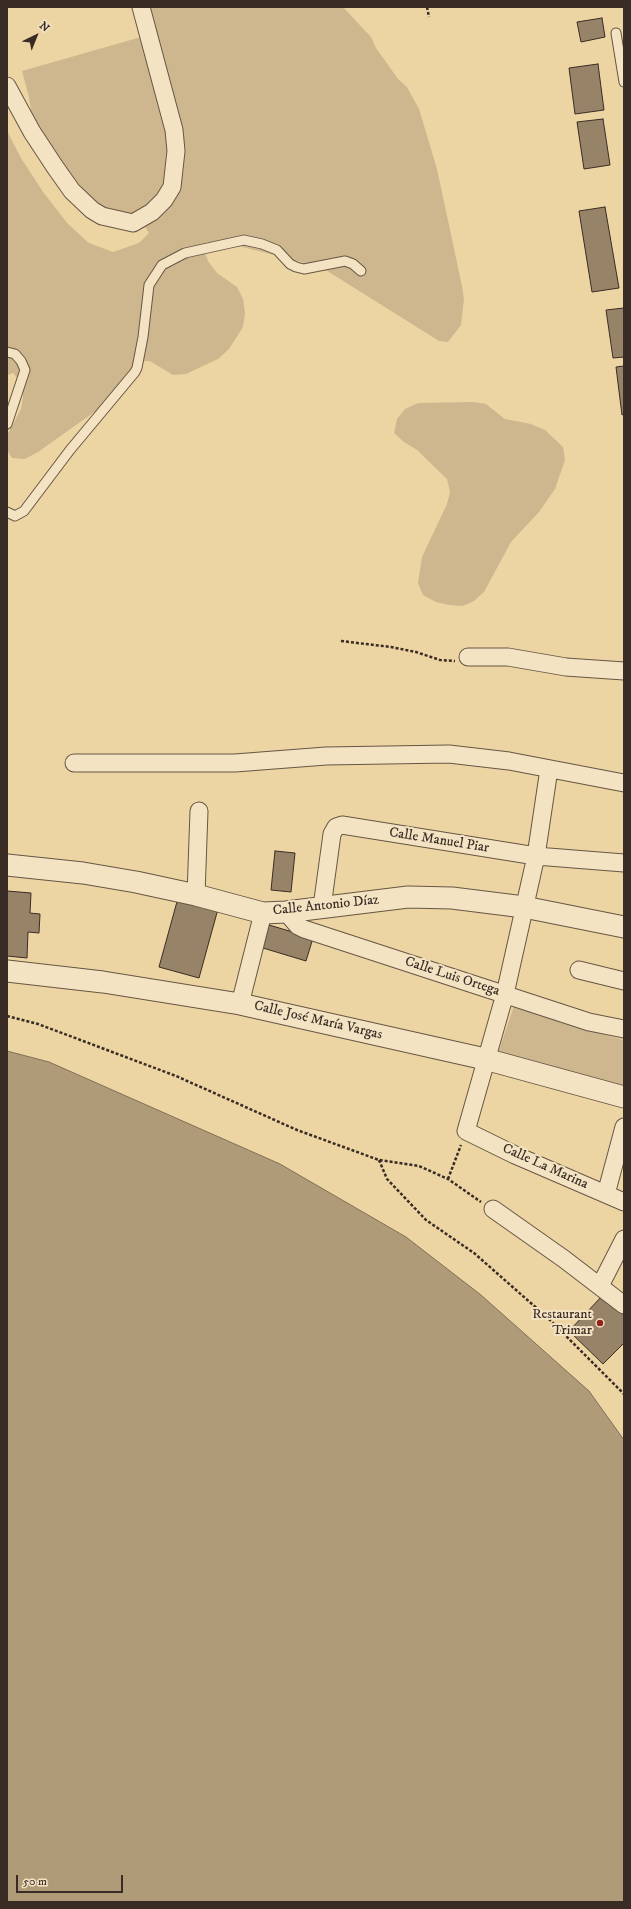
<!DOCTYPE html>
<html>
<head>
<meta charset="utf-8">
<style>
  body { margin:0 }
  #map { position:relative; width:631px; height:1909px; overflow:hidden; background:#edd4a3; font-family:"IM FELL DW Pica",serif }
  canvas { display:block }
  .frame { position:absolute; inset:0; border:8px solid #392c25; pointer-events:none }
  .north { position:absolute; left:16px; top:16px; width:40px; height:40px; -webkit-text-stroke:3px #f3e3c3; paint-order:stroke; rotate:43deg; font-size:11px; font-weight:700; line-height:16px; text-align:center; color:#392c25 }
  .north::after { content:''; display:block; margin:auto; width:14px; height:18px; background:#392c25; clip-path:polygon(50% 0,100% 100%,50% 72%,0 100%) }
  .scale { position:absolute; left:16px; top:1875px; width:107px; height:18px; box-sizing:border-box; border:2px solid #392c25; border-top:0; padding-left:5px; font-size:12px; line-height:14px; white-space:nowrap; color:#392c25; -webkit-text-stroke:3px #f3e3c3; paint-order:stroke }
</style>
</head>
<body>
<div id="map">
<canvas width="631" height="1909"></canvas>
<div class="frame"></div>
<div class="north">N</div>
<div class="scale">50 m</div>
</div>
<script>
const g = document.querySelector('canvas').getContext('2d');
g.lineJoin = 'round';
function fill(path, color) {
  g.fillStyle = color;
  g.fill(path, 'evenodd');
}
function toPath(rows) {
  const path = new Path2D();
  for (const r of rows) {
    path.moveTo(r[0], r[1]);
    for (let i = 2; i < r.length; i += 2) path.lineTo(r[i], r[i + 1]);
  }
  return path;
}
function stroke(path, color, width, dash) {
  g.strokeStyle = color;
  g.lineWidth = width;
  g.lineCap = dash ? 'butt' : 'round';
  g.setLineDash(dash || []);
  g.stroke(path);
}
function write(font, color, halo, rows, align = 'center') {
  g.font = font + ' "IM FELL DW Pica",serif';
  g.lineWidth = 4;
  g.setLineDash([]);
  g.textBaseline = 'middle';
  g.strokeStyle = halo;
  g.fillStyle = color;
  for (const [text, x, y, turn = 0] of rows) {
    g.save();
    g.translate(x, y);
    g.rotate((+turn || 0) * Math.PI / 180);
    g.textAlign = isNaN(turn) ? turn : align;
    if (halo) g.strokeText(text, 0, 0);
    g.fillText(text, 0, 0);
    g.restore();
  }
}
fill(toPath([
  [134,7,343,7,371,37,376,48,398,79,407,87,419,109,437,169,462,286,464,299,461,325,448,342,439,341,321,267,227,243,214,241,203,248,208,261,217,273,237,287,243,299,245,313,243,327,229,349,218,359,186,374,173,375,150,361,137,361,123,382,107,403,38,452,25,459,12,458,7,450,7,435,21,409,23,397,22,383,13,373,7,375,7,131,21,158,43,192,68,224,89,243,113,252,139,243,149,233,141,221,89,203,33,123,29,97,22,71,141,37],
  [473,402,486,404,505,419,531,424,545,430,563,447,565,460,555,489,539,512,511,542,484,592,474,601,463,606,449,605,436,602,423,595,418,583,422,557,447,504,450,492,447,479,417,450,404,442,394,433,397,419,405,409,418,403],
  [514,1006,583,1029,624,1040,624,1089,498,1053]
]), '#ceb78e');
const water = toPath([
  [7,1051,49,1062,280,1164,406,1237,481,1295,589,1391,624,1440,624,1902,7,1902,7,1051]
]);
fill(water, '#b09b78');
stroke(water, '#806f57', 1);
const building = toPath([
  [602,18,605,37,581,42,577,22,602,18],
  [598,64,604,110,575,114,569,68,598,64],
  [603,119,610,165,584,169,577,122,603,119],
  [605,207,619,288,592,292,579,211,605,207],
  [624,308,624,357,613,358,606,310,624,308],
  [624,366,624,414,622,415,616,367,624,366],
  [275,851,295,853,291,892,271,890,275,851],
  [7,891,31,893,30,913,40,914,39,933,28,932,27,958,7,956,7,891],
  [178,898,218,909,199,978,159,967,178,898],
  [269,925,313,938,306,961,263,948,269,925],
  [603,1295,624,1315,624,1343,603,1364,569,1331,603,1295]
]);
fill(building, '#978367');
stroke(building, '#392c25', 1);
const service = toPath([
  [616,33,624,82],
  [7,352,15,354,21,361,25,370,7,424],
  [7,512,15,516,24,511,70,450,135,372,137,368,143,337,149,285,162,265,185,253,244,240,262,244,277,250,290,264,296,267,304,269,345,261,353,264,361,271]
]);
const minor = toPath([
  [7,86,32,132,55,167,72,191,92,210,102,216,133,223,152,212,164,200,172,187,176,151,174,130,141,7],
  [468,657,508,657,566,667,624,671],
  [74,763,235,763,326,756,449,754,509,761,624,783],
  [549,769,536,856,505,994,466,1131,515,1155,624,1202],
  [196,895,199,811],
  [322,907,332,834,336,827,342,825,536,856,624,863],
  [286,912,298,926,304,929,589,1022,624,1029],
  [579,970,624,981],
  [240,1004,263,913],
  [606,1194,624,1127],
  [493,1209,564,1259,624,1305],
  [600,1286,624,1239]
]);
const tertiary = toPath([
  [7,865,83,873,136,882,196,895,263,913,286,912,408,897,452,898,524,907,624,927],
  [7,971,103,982,240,1004,485,1059,624,1097]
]);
stroke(service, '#665644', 11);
stroke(minor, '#665644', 19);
stroke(tertiary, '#665644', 23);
stroke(toPath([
  [427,7,429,17],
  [341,641,391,647,416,652,440,660,455,661],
  [7,1016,38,1024,176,1076,297,1130,379,1160,419,1166,448,1179,481,1202],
  [379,1160,387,1179,426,1220,474,1253,549,1319,624,1394],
  [448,1179,461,1145]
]), '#392c25', 2.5, [3, 2]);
stroke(service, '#f3e3c3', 9);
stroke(minor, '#f3e3c3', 17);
stroke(tertiary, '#f3e3c3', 21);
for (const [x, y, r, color] of [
  [600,1323,4,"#8f2418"]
]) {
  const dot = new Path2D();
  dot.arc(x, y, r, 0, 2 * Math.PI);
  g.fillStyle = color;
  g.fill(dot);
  stroke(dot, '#f3e3c3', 1.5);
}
write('14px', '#392c25', '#f3e3c3', [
  ["Calle Manuel Piar",439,841,9],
  ["Calle Antonio Díaz",326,906,-6],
  ["Calle Luis Ortega",452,977,18],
  ["Calle José María Vargas",318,1021,13],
  ["Calle La Marina",545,1167,24]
]);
write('14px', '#392c25', '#f3e3c3', [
  ["Restaurant",592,1315],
  ["Trimar",592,1331]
], 'right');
</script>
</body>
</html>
